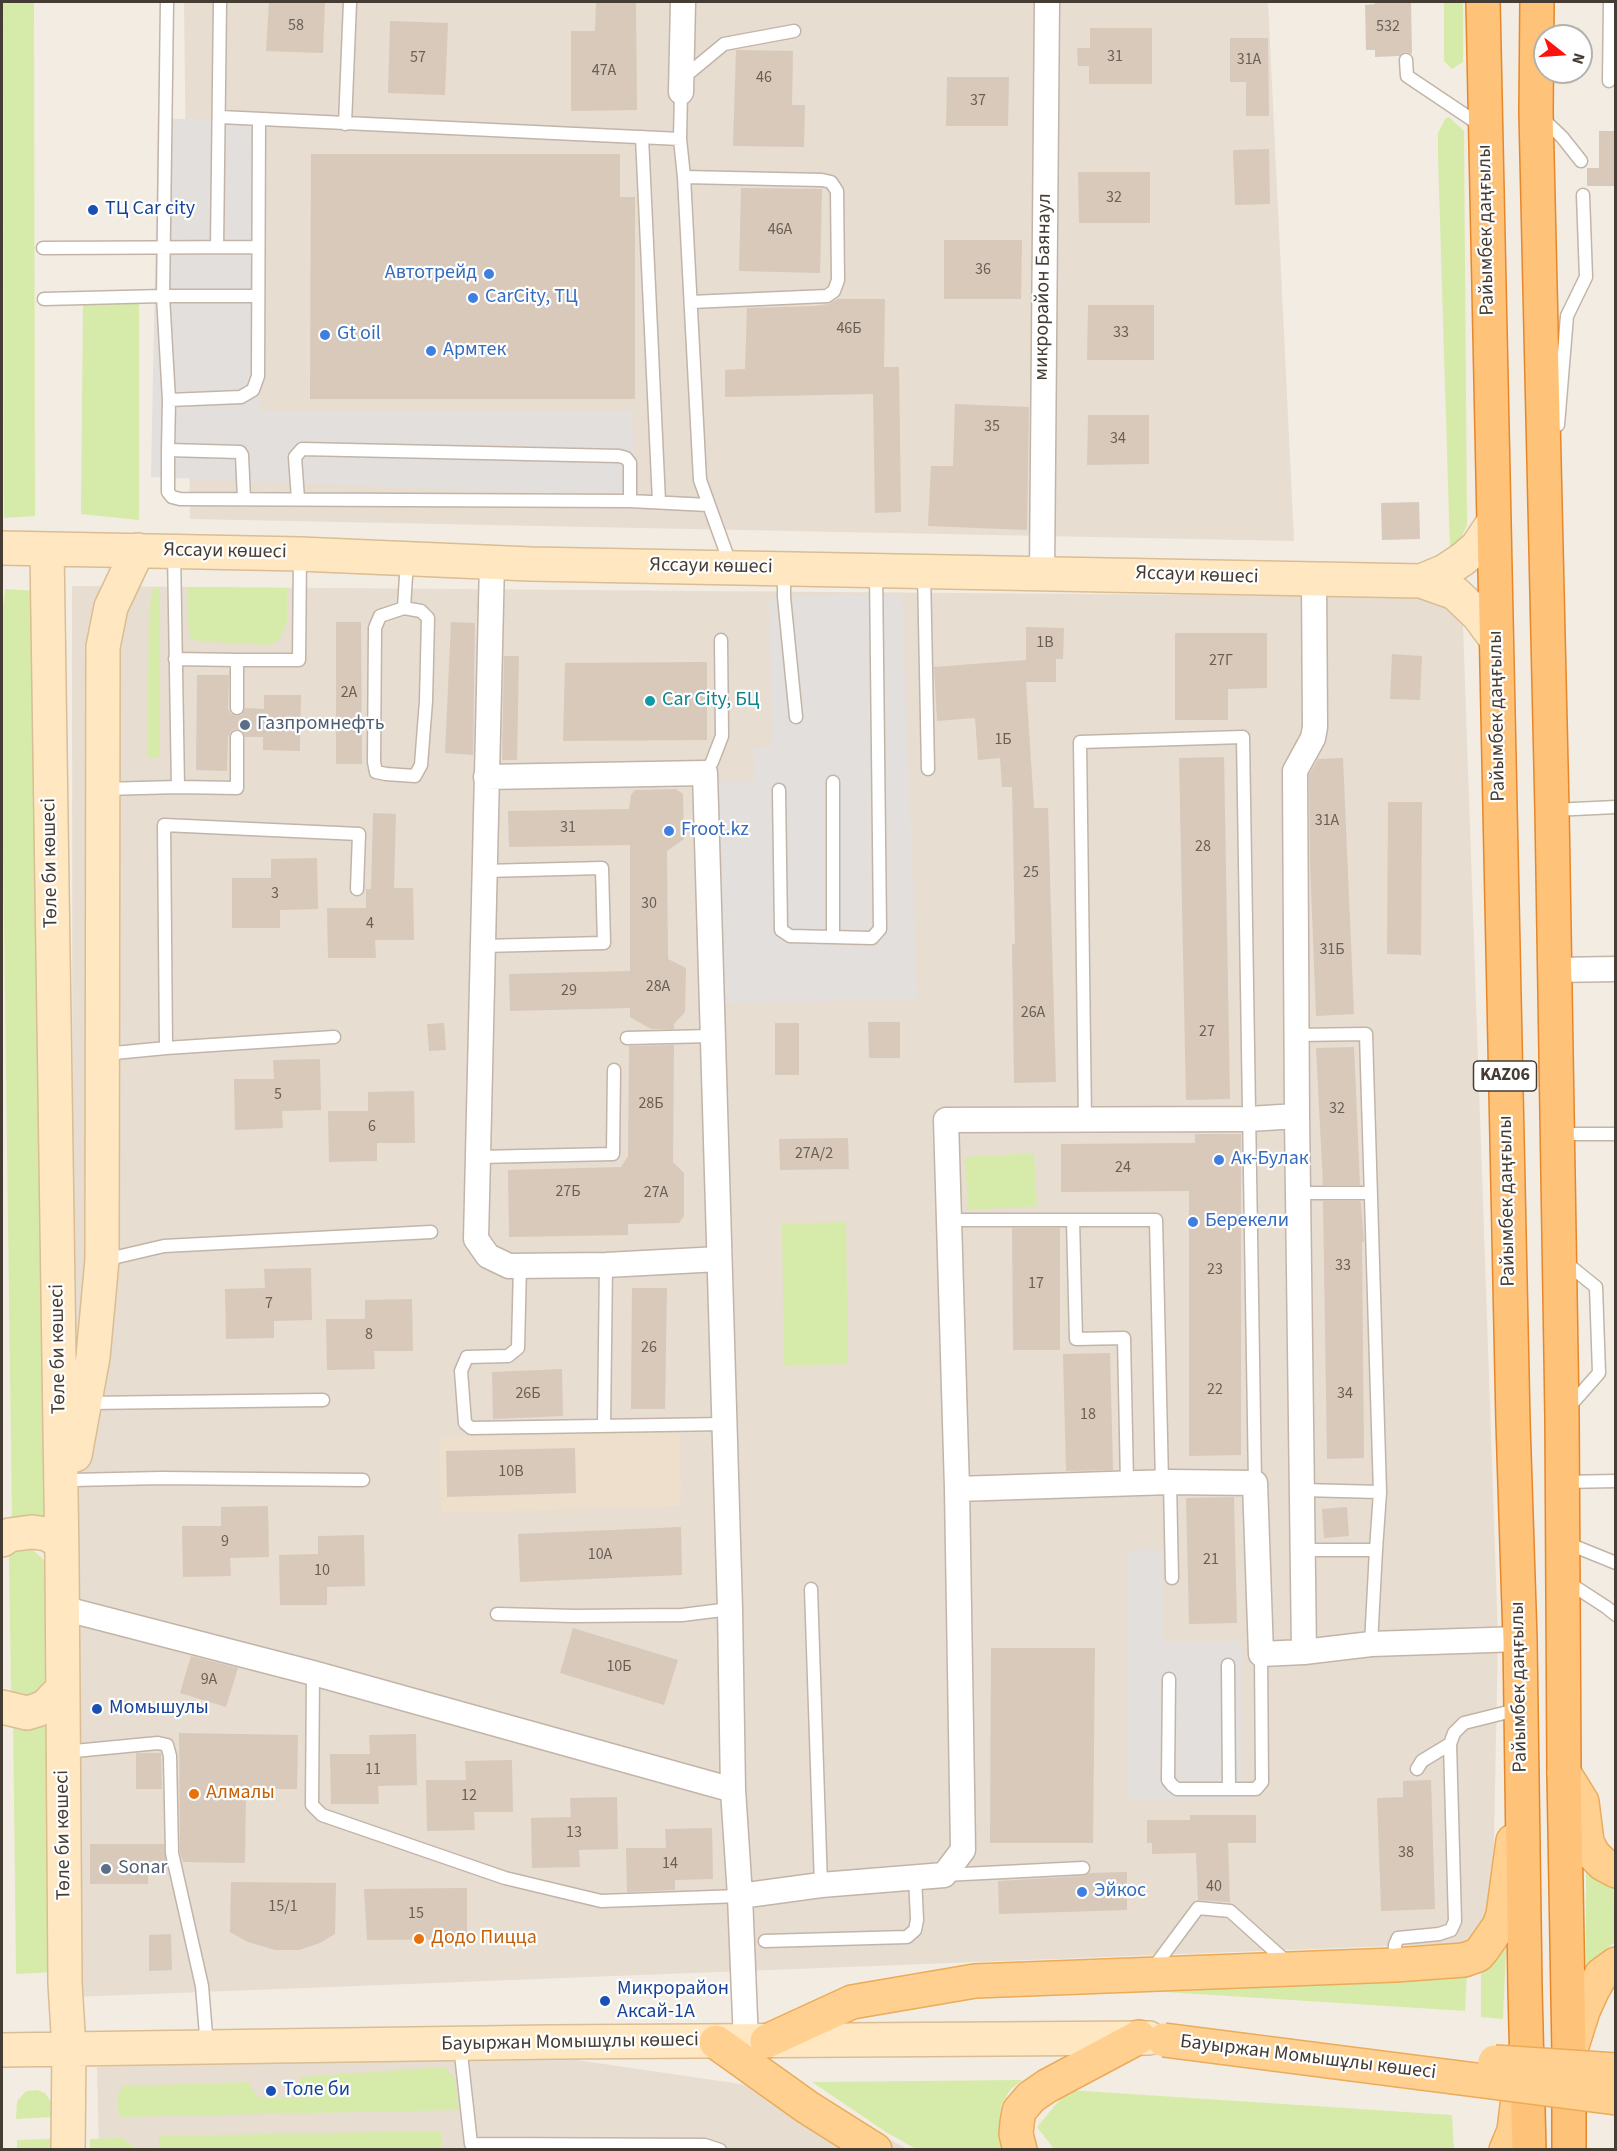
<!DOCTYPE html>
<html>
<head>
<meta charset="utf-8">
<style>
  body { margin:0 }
  #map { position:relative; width:1617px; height:2151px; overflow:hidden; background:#f3ece3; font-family:"Source Sans 3",sans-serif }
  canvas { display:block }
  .frame { position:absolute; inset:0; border:3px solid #453c33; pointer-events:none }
  .north { position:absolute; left:1533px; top:24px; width:60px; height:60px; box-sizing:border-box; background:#fff; border:2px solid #b5b1ad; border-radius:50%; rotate:107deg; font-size:16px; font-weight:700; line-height:24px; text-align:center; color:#453c33 }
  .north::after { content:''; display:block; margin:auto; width:21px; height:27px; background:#ff110e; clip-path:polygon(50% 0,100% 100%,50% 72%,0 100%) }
</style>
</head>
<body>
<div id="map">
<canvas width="1617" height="2151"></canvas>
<div class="frame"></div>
<div class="north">N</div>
</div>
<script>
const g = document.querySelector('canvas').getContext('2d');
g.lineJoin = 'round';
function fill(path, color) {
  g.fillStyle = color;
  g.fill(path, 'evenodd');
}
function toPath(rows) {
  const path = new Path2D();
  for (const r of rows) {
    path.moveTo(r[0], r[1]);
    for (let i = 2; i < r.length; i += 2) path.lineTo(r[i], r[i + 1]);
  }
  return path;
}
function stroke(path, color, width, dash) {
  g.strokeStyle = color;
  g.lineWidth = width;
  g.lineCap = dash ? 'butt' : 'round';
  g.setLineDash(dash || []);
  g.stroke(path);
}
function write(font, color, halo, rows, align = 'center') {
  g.font = font + ' "Source Sans 3",sans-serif';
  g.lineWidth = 4.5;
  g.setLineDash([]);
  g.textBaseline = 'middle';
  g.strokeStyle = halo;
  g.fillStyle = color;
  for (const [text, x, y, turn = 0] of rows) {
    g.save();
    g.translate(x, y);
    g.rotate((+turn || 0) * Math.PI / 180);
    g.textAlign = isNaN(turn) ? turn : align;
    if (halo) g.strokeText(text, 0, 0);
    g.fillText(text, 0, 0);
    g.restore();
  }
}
fill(toPath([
  [184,2,1268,2,1294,541,190,519],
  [72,586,1462,597,1498,1637,1492,1942,73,1997],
  [529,2053,808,2094,907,2149,99,2149,97,2067]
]), '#e7ddd1');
fill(toPath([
  [680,1430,681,1506,441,1513,439,1437]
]), '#eddfcc');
fill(toPath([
  [3,2,34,2,35,516,4,518],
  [1444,2,1463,2,1463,62,1452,69,1444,61],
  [1449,117,1464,131,1467,525,1456,549,1450,550,1438,157,1438,133,1445,119],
  [139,297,139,520,81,514,83,298],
  [153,587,159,587,160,758,147,758,149,612],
  [187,587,287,588,287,622,279,640,269,645,197,641,189,636],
  [5,589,37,591,47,1524,12,1525,2,772,3,607],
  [1034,1153,1037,1206,968,1210,965,1157],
  [846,1222,848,1364,784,1366,782,1224],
  [17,1547,33,1550,46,1562,48,1688,45,1696,22,1698,11,1693,9,1556],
  [13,1718,49,1720,52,1972,16,1974],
  [1586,1855,1613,1878,1615,1942,1586,1966],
  [1506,1948,1503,2019,1481,2017,1481,1966,1495,1959],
  [1467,1970,1465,2011,1055,1985],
  [444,2067,455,2079,459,2110,119,2117,117,2095,124,2086,248,2082,257,2097,293,2098,301,2077],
  [1022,2080,1010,2090,1001,2106,999,2127,1002,2150,916,2149,886,2132,812,2082],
  [37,2090,45,2093,51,2102,51,2117,16,2119,17,2101,26,2091],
  [1068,2090,1452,2115,1454,2149,1054,2149,1037,2127],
  [441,2131,442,2149,159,2149,159,2136],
  [122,2138,137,2149,90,2149,90,2139],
  [51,2139,51,2149,17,2149,17,2140]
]), '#d6eba9');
fill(toPath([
  [158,118,259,122,260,412,632,412,636,497,151,477],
  [902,595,917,999,723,1003,718,782,754,781,753,748,772,747,769,597],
  [1127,1550,1162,1550,1163,1642,1241,1641,1242,1799,1128,1800]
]), '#e3dfdc');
fill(toPath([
  [269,2,325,2,323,53,266,51],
  [596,2,636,2,637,110,571,111,571,31,595,31],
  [1375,2,1411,2,1412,54,1405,52,1399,56,1375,57,1375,50,1366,50,1365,5,1375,4],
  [390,21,448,23,445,95,388,93],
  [1090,28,1152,28,1152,84,1089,84,1089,66,1078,66,1077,48,1090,48],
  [1230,38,1268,38,1269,116,1246,116,1246,82,1230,82],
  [736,50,793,51,792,105,805,105,804,147,733,146],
  [947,77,1009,77,1008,126,946,126],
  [1599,131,1616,131,1616,186,1587,186,1587,168,1599,168],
  [1269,149,1270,204,1235,205,1233,150],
  [311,154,620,154,620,197,635,197,635,399,310,399],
  [1078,172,1150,172,1150,223,1079,223],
  [741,188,822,189,820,273,739,271],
  [944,240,1022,240,1021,299,944,299],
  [838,299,885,299,884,367,899,367,901,512,875,513,873,394,725,397,725,370,745,369,747,308,815,306,828,304],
  [1088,305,1154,305,1154,360,1087,360],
  [955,404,1029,407,1027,530,928,526,931,466,953,466],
  [1088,415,1149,415,1149,464,1087,465],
  [1419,502,1420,539,1382,540,1381,503],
  [336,622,361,622,362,764,336,764],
  [451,622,475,623,473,755,445,753],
  [1026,627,1064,628,1063,659,1056,659,1056,682,1026,682,1034,808,1048,808,1056,1082,1014,1083,1012,944,1015,944,1012,787,1002,787,1000,758,978,760,975,718,937,721,934,667,1026,660],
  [1175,633,1267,633,1267,688,1228,689,1228,720,1175,720],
  [1392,654,1422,656,1420,700,1390,699],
  [504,656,519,656,517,760,502,760],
  [707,662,707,740,563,741,565,663],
  [197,675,229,675,228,708,230,713,236,716,242,715,245,708,264,709,264,695,301,695,300,751,263,750,263,737,245,737,242,730,236,729,232,730,228,737,227,771,196,770],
  [1224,757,1230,1099,1186,1100,1179,758],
  [1343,758,1354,1014,1316,1016,1310,864,1309,775,1318,759],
  [676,789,683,794,684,839,667,851,668,959,686,968,685,1012,674,1024,674,1029,651,1029,630,1017,630,1008,510,1011,509,974,630,971,630,845,509,847,508,811,629,809,631,795,635,790],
  [1388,802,1422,802,1421,955,1387,954],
  [373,813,396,814,394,888,413,888,414,940,375,940,376,958,328,958,327,908,366,908,366,889,371,889],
  [317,858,318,909,280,910,280,928,232,928,232,878,271,878,271,859],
  [868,1022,900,1022,900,1058,869,1058],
  [444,1023,446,1050,429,1051,427,1024],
  [775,1023,799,1023,799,1075,775,1075],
  [672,1045,674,1045,673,1162,684,1173,684,1216,679,1223,628,1224,628,1235,509,1237,508,1170,621,1167,628,1156,629,1046],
  [1354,1047,1360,1185,1323,1185,1316,1048],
  [320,1059,321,1110,282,1111,283,1128,235,1130,234,1079,274,1079,273,1060],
  [414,1091,415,1143,377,1143,377,1161,329,1162,328,1111,368,1111,368,1092],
  [1195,1134,1241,1134,1241,1455,1189,1456,1189,1191,1061,1192,1061,1144,1195,1143],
  [848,1138,849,1169,780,1170,779,1139],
  [1323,1201,1360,1201,1361,1204,1364,1242,1362,1242,1364,1458,1327,1459],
  [1012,1228,1060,1228,1060,1350,1013,1350],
  [311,1268,312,1320,274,1321,274,1338,226,1339,225,1289,265,1288,264,1269],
  [632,1288,667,1288,665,1409,631,1409],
  [412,1299,413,1351,374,1351,375,1369,327,1370,326,1319,365,1319,365,1300],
  [1110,1353,1113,1470,1066,1471,1063,1354],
  [562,1369,563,1416,493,1419,492,1372],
  [575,1448,576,1493,447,1497,446,1451],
  [1234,1497,1237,1623,1189,1624,1186,1498],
  [268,1506,269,1557,230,1558,231,1576,183,1577,182,1526,221,1526,221,1507],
  [1347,1507,1349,1536,1324,1538,1322,1509],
  [681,1527,682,1575,520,1582,518,1534],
  [364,1535,365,1586,327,1587,327,1605,280,1605,279,1555,318,1554,318,1536],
  [573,1628,678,1660,664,1705,560,1673],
  [991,1648,1095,1648,1093,1843,990,1843],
  [191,1656,238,1668,226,1707,180,1693],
  [179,1733,298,1735,297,1789,246,1789,245,1863,183,1862,180,1852],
  [416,1734,417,1785,378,1786,379,1804,331,1804,330,1754,370,1754,369,1735],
  [136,1753,161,1753,162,1789,136,1789],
  [512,1760,513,1812,474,1812,475,1830,427,1831,426,1780,466,1780,465,1761],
  [1431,1780,1435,1909,1381,1911,1377,1798,1403,1797,1403,1781],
  [617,1797,618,1849,579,1850,580,1867,532,1868,531,1818,571,1817,570,1798],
  [1190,1815,1256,1815,1256,1843,1228,1843,1230,1902,1198,1900,1196,1853,1152,1854,1152,1843,1147,1843,1147,1820,1190,1820],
  [712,1828,713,1879,675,1880,675,1890,627,1892,626,1848,666,1848,665,1829],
  [90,1844,164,1844,166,1862,148,1862,148,1884,90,1884],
  [1127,1872,1127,1910,999,1914,998,1881,1083,1876,1090,1873],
  [231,1882,336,1883,335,1934,320,1943,299,1950,275,1950,248,1942,230,1932],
  [467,1888,467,1939,367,1940,364,1889],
  [171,1934,172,1970,149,1971,149,1935]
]), '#d8c9bb');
const service = toPath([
  [1406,60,1407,76,1483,127],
  [683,78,724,44,794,31],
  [1609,81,1610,2],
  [681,92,680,139,684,177,822,180,831,182,837,191,838,280,834,291,827,296,691,302],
  [220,117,680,139],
  [1542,118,1562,137,1581,161],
  [345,124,350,2],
  [642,137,659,502],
  [684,177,700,480,731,566],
  [217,247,220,2],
  [43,248,258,247],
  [44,299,163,296,167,2],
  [169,400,163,296,258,296],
  [1558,425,1567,316,1586,277,1583,195],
  [168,450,168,492,172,497,180,499,630,501,708,505],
  [244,499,242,455,240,452,168,450,169,400,241,397,253,390,258,376,259,119],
  [298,499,295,457,302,449,619,456,626,458,630,463,630,501],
  [784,571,784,597,796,717],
  [924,572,928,769],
  [404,608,421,611,428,618,426,701,421,765,415,776,386,774,376,772,374,762,375,628,380,616,404,608],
  [404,608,407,560],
  [175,659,237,660],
  [237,708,237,660,299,660,300,556],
  [705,773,712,762,722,736,721,640],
  [833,782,833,937],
  [178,787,237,788,237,737],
  [104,789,178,787,174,552],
  [779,790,781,930,790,936,872,938,880,929,876,571],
  [1553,810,1616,807],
  [482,946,604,943,602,868,484,871],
  [1296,1035,1366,1034,1380,1492],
  [627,1038,712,1036],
  [166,1048,334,1037],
  [104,1054,166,1048,164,825,359,834,357,889],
  [1085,1120,1080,742,1243,737,1255,1483],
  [1560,1134,1616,1134],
  [478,1157,613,1154,614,1070],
  [1298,1193,1371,1193],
  [949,1220,1156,1220,1162,1482],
  [1073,1220,1076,1339,1124,1338,1127,1483],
  [104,1260,164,1246,431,1232],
  [1565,1262,1596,1287,1599,1373,1569,1407],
  [520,1265,518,1348,508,1356,467,1357,461,1371,465,1423,471,1428,725,1424],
  [87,1403,323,1400],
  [604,1425,606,1265],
  [72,1480,161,1478,363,1480],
  [1170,1482,1172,1578],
  [1563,1482,1616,1481],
  [1302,1490,1380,1492,1376,1550,1303,1550],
  [1564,1542,1616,1563],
  [1566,1581,1606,1607,1616,1615],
  [811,1589,821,1885],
  [497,1614,574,1616,682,1615,730,1609],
  [1371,1644,1376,1550],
  [1228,1665,1229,1789],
  [313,1673,312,1805,322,1815,505,1878,601,1901,740,1896],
  [1169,1679,1168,1780,1172,1785,1177,1789,1256,1789,1262,1782,1261,1654],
  [64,1752,158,1743,167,1745,170,1756,172,1853,202,1986,207,2047],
  [1417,1769,1422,1761,1450,1744],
  [944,1875,1083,1868],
  [765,1941,907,1937,915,1930,917,1920,915,1877],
  [1395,1962,1395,1945,1398,1938,1439,1934,1451,1930,1455,1921,1450,1744,1454,1733,1464,1723,1520,1709],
  [1151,1971,1198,1908,1230,1911,1289,1964],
  [460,2045,471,2144,705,2145,720,2150]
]);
const minor = toPath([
  [681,92,683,2],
  [492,562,476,1239,488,1256,509,1266,606,1265,719,1259],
  [1042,572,1047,2],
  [486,777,705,773,730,1609,733,1790,740,1896,746,2042],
  [1555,970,1616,969],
  [957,1489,946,1120,1249,1119,1297,1116],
  [62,1608,313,1673,733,1790],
  [1304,1652,1297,1116,1295,771,1313,738,1315,727,1314,579],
  [740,1896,821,1885,944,1875,963,1850,957,1489,1170,1482,1255,1483,1261,1654,1304,1652,1371,1644,1520,1639]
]);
const secondary = toPath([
  [2,548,300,554,530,564,1421,581,1455,593,1478,615,1496,639],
  [47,549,62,1561,65,1983,69,2049,68,2150],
  [1421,581,1445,571,1463,559,1477,547,1493,523],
  [75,1455,93,1357,102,1260,103,647,111,607,138,550],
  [2,1540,9,1535,32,1532,47,1534,61,1542],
  [2,1707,27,1713,37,1710,46,1706,62,1689],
  [2,2050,551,2042,1149,2038]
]);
const primary = toPath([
  [1564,1773,1582,1802,1587,1842,1593,1854,1603,1864,1616,1871],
  [767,2041,852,2002,975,1981,1395,1965,1464,1960,1478,1955,1483,1949,1499,1926,1503,1915,1513,1841],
  [716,2042,807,2107,875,2150],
  [1571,2049,1583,2011,1592,1991,1601,1975,1616,1964],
  [1020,2150,1016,2134,1017,2123,1019,2111,1031,2097,1047,2086,1139,2037],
  [1506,2150,1514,2131,1519,2089]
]);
const trunk = toPath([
  [1483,2,1513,1422,1520,1639,1525,1988,1529,2150],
  [1537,2,1536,112,1552,810,1562,1415,1564,1773,1569,2054,1569,2150]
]);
stroke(service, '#c2b5a8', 15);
stroke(minor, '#c2b5a8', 27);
stroke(secondary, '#dabd92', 36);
stroke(primary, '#ebab59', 36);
stroke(trunk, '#e78729', 36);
stroke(service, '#fff', 12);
stroke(minor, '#fff', 24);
stroke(secondary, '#ffe8c1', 33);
stroke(primary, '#ffd090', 33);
stroke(trunk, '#ffc279', 33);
const primaryBridge = toPath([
  [1164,2040,1616,2098],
  [1495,2062,1616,2070]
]);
stroke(primaryBridge, '#ebab59', 36, []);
stroke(primaryBridge, '#ffd090', 33);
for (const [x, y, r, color] of [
  [93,210,6,"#1a4fb4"],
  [489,274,6,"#3f7fe0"],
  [473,298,6,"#3f7fe0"],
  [325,335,6,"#3f7fe0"],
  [431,351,6,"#3f7fe0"],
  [650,701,6,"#0f9aa8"],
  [245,725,6,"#5c6f8a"],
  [669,831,6,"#3f7fe0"],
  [1219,1160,6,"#3f7fe0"],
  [1193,1222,6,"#3f7fe0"],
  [97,1709,6,"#1a4fb4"],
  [194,1794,6,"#e8710a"],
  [106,1869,6,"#5c6f8a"],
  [1082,1892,6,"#3f7fe0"],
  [419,1939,6,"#e8710a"],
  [605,2001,6,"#1a4fb4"],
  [271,2091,6,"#1a4fb4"]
]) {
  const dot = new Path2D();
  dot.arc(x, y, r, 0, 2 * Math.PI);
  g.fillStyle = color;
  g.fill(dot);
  stroke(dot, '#fff', 2);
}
write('16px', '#6a5f55', null, [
  ["58",296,26],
  ["532",1388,27],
  ["31",1115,57],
  ["57",418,58],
  ["31А",1249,60],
  ["47А",604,71],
  ["46",764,78],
  ["37",978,101],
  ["32",1114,198],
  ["46А",780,230],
  ["36",983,270],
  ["46Б",849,329],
  ["33",1121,333],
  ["35",992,427],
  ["34",1118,439],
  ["1В",1045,643],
  ["27Г",1221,661],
  ["2А",349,693],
  ["1Б",1003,740],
  ["31А",1327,821],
  ["31",568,828],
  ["28",1203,847],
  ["25",1031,873],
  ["3",275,894],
  ["30",649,904],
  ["4",370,924],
  ["31Б",1332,950],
  ["28А",658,987],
  ["29",569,991],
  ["26А",1033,1013],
  ["27",1207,1032],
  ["5",278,1095],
  ["28Б",651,1104],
  ["32",1337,1109],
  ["6",372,1127],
  ["27А/2",814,1154],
  ["24",1123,1168],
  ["27Б",568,1192],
  ["27А",656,1193],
  ["33",1343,1266],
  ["23",1215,1270],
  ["17",1036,1284],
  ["7",269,1304],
  ["8",369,1335],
  ["26",649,1348],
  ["22",1215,1390],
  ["26Б",528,1394],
  ["34",1345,1394],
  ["18",1088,1415],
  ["10В",511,1472],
  ["9",225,1542],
  ["10А",600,1555],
  ["21",1211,1560],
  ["10",322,1571],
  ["10Б",619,1667],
  ["9А",209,1680],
  ["11",373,1770],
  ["12",469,1796],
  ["13",574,1833],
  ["38",1406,1853],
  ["14",670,1864],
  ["40",1214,1887],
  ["15/1",283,1907],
  ["15",416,1914]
]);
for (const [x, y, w] of [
  [1505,1076,63]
]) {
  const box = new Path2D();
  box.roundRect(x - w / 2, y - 15, w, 30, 4.5);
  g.fillStyle = '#fff';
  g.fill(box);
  stroke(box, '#453c33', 1.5);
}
write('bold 18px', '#453c33', null, [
  ["KАZ06",1505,1076]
]);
write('20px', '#164399', '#fff', [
  ["ТЦ Car city",105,210],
  ["Момышулы",109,1709],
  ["Микрорайон",617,1990],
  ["Аксай-1А",617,2013],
  ["Толе би",283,2091]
], 'left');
write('20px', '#453c33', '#fff', [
  ["Райымбек даңғылы",1487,230,-91],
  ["микрорайон Баянаул",1044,287,-89],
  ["Яссауи көшесі",225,552,1],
  ["Яссауи көшесі",711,567,1],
  ["Яссауи көшесі",1197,576,2],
  ["Райымбек даңғылы",1498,716,-91],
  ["Төле би көшесі",51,863,-91],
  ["Райымбек даңғылы",1508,1201,-91],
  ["Төле би көшесі",59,1349,-91],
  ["Райымбек даңғылы",1520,1687,-91],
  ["Төле би көшесі",64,1835,-91],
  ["Бауыржан Момышұлы көшесі",570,2043,-1],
  ["Бауыржан Момышұлы көшесі",1308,2058,7]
]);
write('20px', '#366cbe', '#fff', [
  ["Автотрейд",477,274,"right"],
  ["CarCity, ТЦ",485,298],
  ["Gt oil",337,335],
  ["Армтек",443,351],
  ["Froot.kz",681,831],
  ["Ак-Булак",1231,1160],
  ["Берекели",1205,1222],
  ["Эйкос",1094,1892]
], 'left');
write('20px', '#0d838f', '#fff', [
  ["Car City, БЦ",662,701]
], 'left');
write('20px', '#4e5e75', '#fff', [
  ["Газпромнефть",257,725],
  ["Sonar",118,1869]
], 'left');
write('20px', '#c56008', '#fff', [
  ["Алмалы",206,1794],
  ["Додо Пицца",431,1939]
], 'left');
</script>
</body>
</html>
